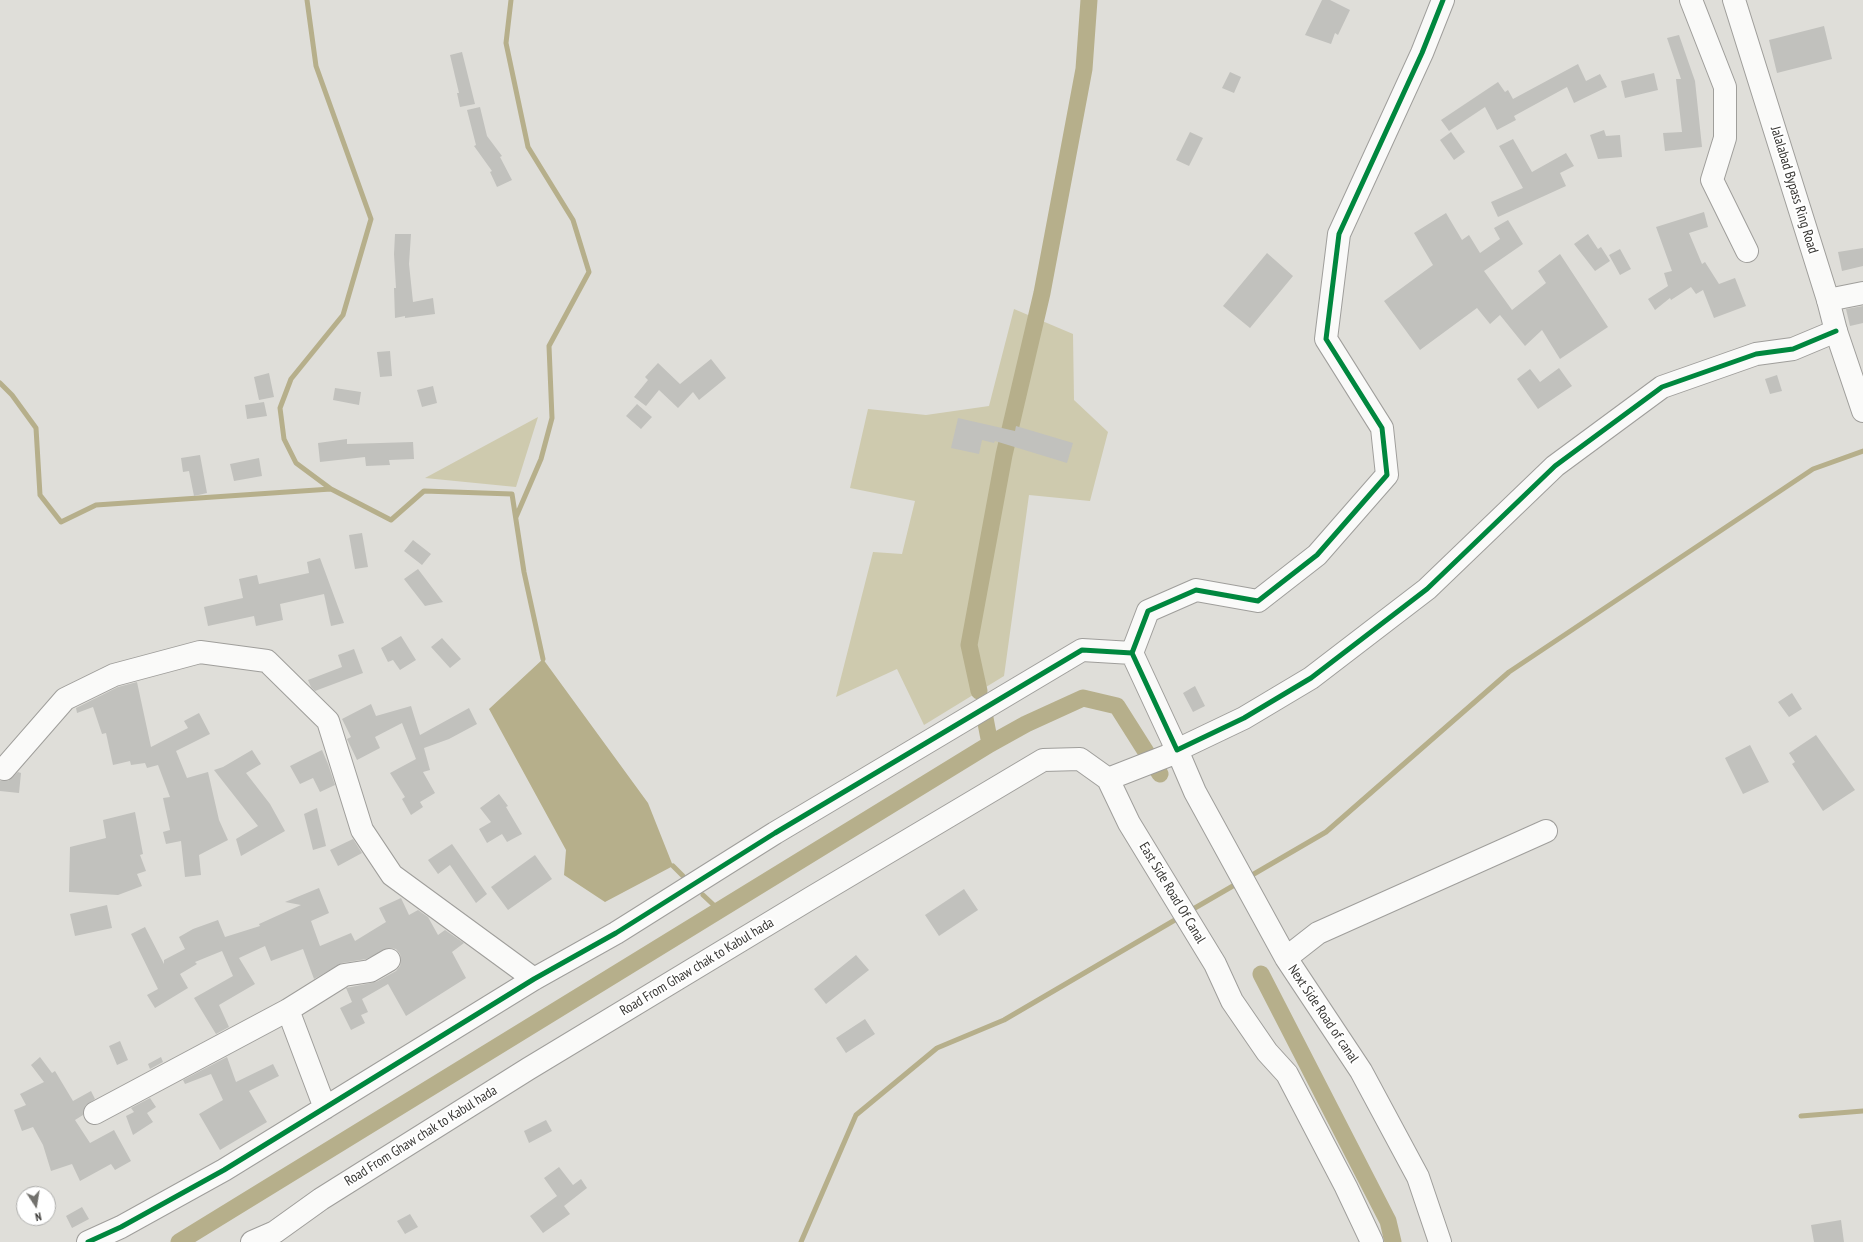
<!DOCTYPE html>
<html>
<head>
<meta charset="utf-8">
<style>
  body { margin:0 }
  #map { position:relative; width:1863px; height:1242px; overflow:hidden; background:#dfded9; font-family:"PT Sans Narrow",sans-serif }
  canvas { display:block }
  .north { position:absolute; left:16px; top:1186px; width:40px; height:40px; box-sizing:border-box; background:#fff; border:1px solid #afafad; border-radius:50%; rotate:168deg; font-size:11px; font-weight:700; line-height:16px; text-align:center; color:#373633 }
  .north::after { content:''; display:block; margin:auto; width:14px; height:18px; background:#72716d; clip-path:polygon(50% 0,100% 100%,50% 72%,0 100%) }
</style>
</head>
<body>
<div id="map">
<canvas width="1863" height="1242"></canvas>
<div class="north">N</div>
</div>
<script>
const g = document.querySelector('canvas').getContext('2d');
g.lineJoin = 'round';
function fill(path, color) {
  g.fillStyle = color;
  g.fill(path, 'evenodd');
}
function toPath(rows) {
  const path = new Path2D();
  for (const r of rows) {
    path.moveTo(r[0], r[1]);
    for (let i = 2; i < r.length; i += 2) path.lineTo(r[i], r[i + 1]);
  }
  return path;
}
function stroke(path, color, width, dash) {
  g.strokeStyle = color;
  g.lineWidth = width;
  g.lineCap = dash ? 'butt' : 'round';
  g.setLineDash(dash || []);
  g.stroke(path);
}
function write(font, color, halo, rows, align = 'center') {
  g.font = font + ' "PT Sans Narrow",sans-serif';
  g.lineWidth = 4;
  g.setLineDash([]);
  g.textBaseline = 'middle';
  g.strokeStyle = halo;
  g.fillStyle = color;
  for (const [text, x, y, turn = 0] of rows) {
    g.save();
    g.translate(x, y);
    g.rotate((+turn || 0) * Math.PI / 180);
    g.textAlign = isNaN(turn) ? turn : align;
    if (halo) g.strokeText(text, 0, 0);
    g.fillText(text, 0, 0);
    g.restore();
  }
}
fill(toPath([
  [1014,309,1073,334,1074,400,1108,432,1090,501,1029,495,1004,676,924,725,897,669,836,697,873,552,902,554,915,501,850,488,868,409,926,415,989,406],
  [538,417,516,487,425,478]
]), '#cecaae');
fill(toPath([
  [543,659,648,803,673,866,605,902,564,875,566,850,489,709]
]), '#b6af8b');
stroke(toPath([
  [307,0,316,66,371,219,343,315,291,379,280,408,284,439,296,463,331,489],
  [511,0,506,43,528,147,573,220,589,272,549,346,552,418,541,459,516,517],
  [0,383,12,395,36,428,40,495,61,522,96,505,331,489,391,520,424,491,512,494,524,572,543,659],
  [673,866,683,876],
  [1247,878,1326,832,1509,672,1813,469,1863,451],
  [703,895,719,910],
  [1188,912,1238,883],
  [1801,1116,1863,1111],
  [801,1242,856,1115,937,1048,1004,1020,1180,917]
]), '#b6af8b', 5);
stroke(toPath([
  [979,691,969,645,1004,455,1042,293,1084,69,1089,0],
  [985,718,990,744],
  [1261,974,1388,1221,1393,1242],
  [179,1242,990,744,1026,724,1083,698,1117,706,1160,774]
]), '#b6af8b', 17);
fill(toPath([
  [1322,0,1330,0,1350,10,1338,35,1335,33,1331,44,1305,35],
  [1824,26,1832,59,1777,73,1769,40],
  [1679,35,1695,81,1702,147,1665,151,1663,133,1682,132,1676,79,1681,79,1667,38],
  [462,52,475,104,460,107,457,93,459,93,450,55],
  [1578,64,1586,81,1600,74,1607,87,1574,103,1567,87,1514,116,1516,120,1497,130,1485,107,1449,131,1441,120,1498,82,1505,92,1508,90,1513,99],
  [1230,72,1241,77,1234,93,1222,88],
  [1654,73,1658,90,1625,98,1621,81],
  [480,107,487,136,502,156,500,157,512,180,497,187,490,172,492,171,474,146,476,145,467,110],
  [1604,130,1606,136,1620,135,1622,157,1598,159,1590,135],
  [1190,132,1203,138,1189,166,1176,160],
  [1451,132,1465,152,1454,160,1440,140],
  [1513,139,1532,172,1566,153,1574,166,1560,173,1566,186,1498,217,1491,202,1523,188,1499,146],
  [1704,212,1708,227,1689,233,1702,264,1705,262,1719,284,1735,278,1746,306,1714,318,1703,290,1696,294,1691,287,1671,300,1670,298,1655,310,1648,299,1668,286,1664,273,1672,271,1656,227],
  [1446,213,1462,240,1469,235,1480,253,1500,239,1494,228,1508,220,1523,244,1484,271,1512,310,1546,283,1538,271,1560,254,1608,327,1560,359,1542,330,1525,346,1500,315,1490,324,1477,308,1420,350,1384,301,1433,265,1414,233],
  [395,234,411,234,409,264,413,302,433,298,435,314,405,318,405,316,395,318,394,288,396,288,394,254],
  [1588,234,1598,249,1601,247,1610,261,1595,271,1574,244],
  [1863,248,1863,266,1842,271,1838,252],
  [1620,249,1631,269,1620,275,1609,255],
  [1267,253,1293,276,1250,328,1223,306],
  [1863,306,1863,323,1850,326,1846,309],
  [390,351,392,376,380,377,377,352],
  [711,359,726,378,699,400,693,392,678,408,659,390,646,406,634,397,648,380,645,377,658,363,680,384],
  [1559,368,1572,386,1538,409,1517,379,1530,369,1540,382],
  [269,373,274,397,259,400,254,377],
  [1777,375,1782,391,1770,394,1765,379],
  [433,386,437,403,422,407,417,390],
  [335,388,361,392,359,405,333,400],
  [264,402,267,416,247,419,245,405],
  [637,404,652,417,641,429,626,416],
  [958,418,1015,431,1016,426,1073,443,1067,463,995,441,994,443,982,440,979,454,951,448],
  [347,439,347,444,413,442,414,459,389,460,390,465,366,466,365,457,320,462,318,443],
  [200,455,207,493,194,496,189,471,183,472,181,458],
  [259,458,262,476,234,481,230,464],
  [362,533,368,567,355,569,349,535],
  [413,540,431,554,422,565,404,551],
  [320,558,344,623,331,626,324,594,280,604,283,620,256,626,254,616,208,626,204,607,243,598,239,579,257,575,259,584,309,573,307,562],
  [418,569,443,602,425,606,404,579],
  [401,636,416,660,400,670,393,660,388,662,381,648],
  [442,638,461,659,450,668,431,647],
  [354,649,363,673,315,691,311,687,308,680,342,667,338,655],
  [137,682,151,747,188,728,184,721,199,713,210,734,176,751,187,778,208,772,219,820,228,840,199,855,201,875,185,877,181,841,166,844,163,832,170,830,163,798,170,797,158,765,147,768,145,763,131,765,130,761,113,765,106,733,102,734,93,707,77,713,76,708,118,687],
  [1195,686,1205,706,1193,712,1183,693],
  [1792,693,1802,709,1789,717,1778,702],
  [371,704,376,716,411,706,420,735,469,708,477,724,449,739,424,748,430,770,423,772,435,793,420,802,423,807,411,815,402,799,405,797,390,773,416,759,402,723,375,737,380,748,357,760,347,739,351,737,342,719],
  [1816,735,1855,790,1823,811,1792,764,1795,762,1789,753],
  [1750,745,1769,782,1743,794,1725,758],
  [252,750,261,764,246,773,270,804,285,831,241,856,236,839,258,826,214,770,223,767],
  [322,750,328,764,335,785,320,792,313,778,300,784,290,766],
  [18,772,21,773,19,793,0,791,0,781,8,781],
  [499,794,508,806,506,807,522,834,507,842,502,834,487,843,479,829,491,822,480,808],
  [317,808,326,846,313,850,304,814],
  [135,812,143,854,140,855,146,871,137,874,142,886,118,895,69,892,70,847,106,838,103,820],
  [353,839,362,853,338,866,330,850],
  [452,844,487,894,476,903,450,865,438,874,428,860],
  [535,855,552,879,508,910,491,887],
  [319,888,329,913,311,921,320,946,351,933,355,941,386,922,379,908,401,898,409,915,418,910,428,917,438,935,445,930,464,943,452,952,466,978,406,1016,388,984,362,999,368,1012,361,1015,365,1023,351,1030,340,1008,352,1002,346,988,376,982,396,971,400,966,401,960,400,954,396,949,389,948,366,959,342,963,314,979,303,949,271,961,265,946,239,958,255,984,219,1005,229,1027,216,1034,194,998,233,976,222,951,195,962,197,964,180,974,188,988,155,1008,147,995,158,989,131,934,145,927,164,964,164,960,185,949,179,937,193,929,218,920,225,937,260,926,259,924,301,905,285,902],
  [964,889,978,910,939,936,925,915],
  [107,905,112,928,75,936,70,914],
  [856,955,869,970,826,1004,814,989],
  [865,1019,875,1034,846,1053,836,1038],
  [120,1041,128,1060,117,1065,109,1046],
  [40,1057,52,1073,55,1071,73,1101,91,1091,95,1099,85,1106,83,1115,75,1120,90,1143,114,1130,131,1161,115,1170,111,1164,80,1181,72,1164,51,1171,43,1145,33,1127,22,1131,14,1110,26,1105,20,1094,44,1082,31,1065],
  [161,1057,163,1062,150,1069,148,1064],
  [227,1057,236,1082,273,1064,279,1076,249,1091,267,1122,220,1150,199,1114,223,1100,211,1074,185,1084,183,1080],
  [150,1098,156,1107,147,1113,153,1122,133,1135,126,1116,134,1112,131,1108],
  [546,1120,552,1131,529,1143,524,1131],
  [559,1167,573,1185,581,1179,587,1188,564,1206,570,1214,543,1233,530,1216,557,1196,544,1178],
  [82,1207,89,1219,72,1228,66,1216],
  [410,1214,418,1227,405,1234,397,1221],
  [1841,1220,1844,1242,1814,1242,1811,1225]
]), '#c1c1bd');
const minor = toPath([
  [1691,0,1725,87,1725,138,1712,180,1747,251],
  [1828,300,1863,293],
  [1132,653,1148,611,1196,590,1258,601,1317,555,1387,475,1382,428,1326,339,1339,234,1422,53,1443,0],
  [4,769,65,699,114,675,200,652,267,661,328,721,362,830,392,875,534,979],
  [1108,779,1167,756,1177,750,1195,792,1286,958,1361,1071,1418,1177,1440,1242],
  [1286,958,1318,933,1546,831],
  [288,1010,325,1108],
  [95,1113,288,1010,344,975,370,971,389,960],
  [88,1242,121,1227,224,1170,534,979,616,933,775,833,1082,650,1132,653,1177,750,1244,718,1311,678,1427,589,1555,466,1662,387,1756,354,1793,349,1836,331],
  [252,1242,275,1232,321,1199,528,1069,811,898,1043,760,1080,759,1108,779,1129,823,1215,964,1232,1001,1267,1052,1287,1074,1346,1187,1372,1242]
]);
const highway = toPath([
  [1734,0,1828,300,1836,331,1863,411]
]);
stroke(minor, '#9f9e9b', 24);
stroke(highway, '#9f9e9b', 24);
stroke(minor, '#fafaf9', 22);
stroke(highway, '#fafaf9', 22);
stroke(toPath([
  [1132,653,1148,611,1196,590,1258,601,1317,555,1387,475,1382,428,1326,339,1339,234,1422,53,1443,0],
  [88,1242,121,1227,224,1170,534,979,616,933,775,833,1082,650,1132,653,1177,750,1244,718,1311,678,1427,589,1555,466,1662,387,1756,354,1793,349,1836,331]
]), '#00873e', 5);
write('14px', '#373633', '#fff', [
  ["Jalalabad Bypass Ring Road",1794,190,73],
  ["East Side Road Of Canal",1172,893,59],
  ["Road From Ghaw chak to Kabul hada",697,967,-31],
  ["Next Side Road of canal",1323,1014,56],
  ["Road From Ghaw chak to Kabul hada",421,1136,-32]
]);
</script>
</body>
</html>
